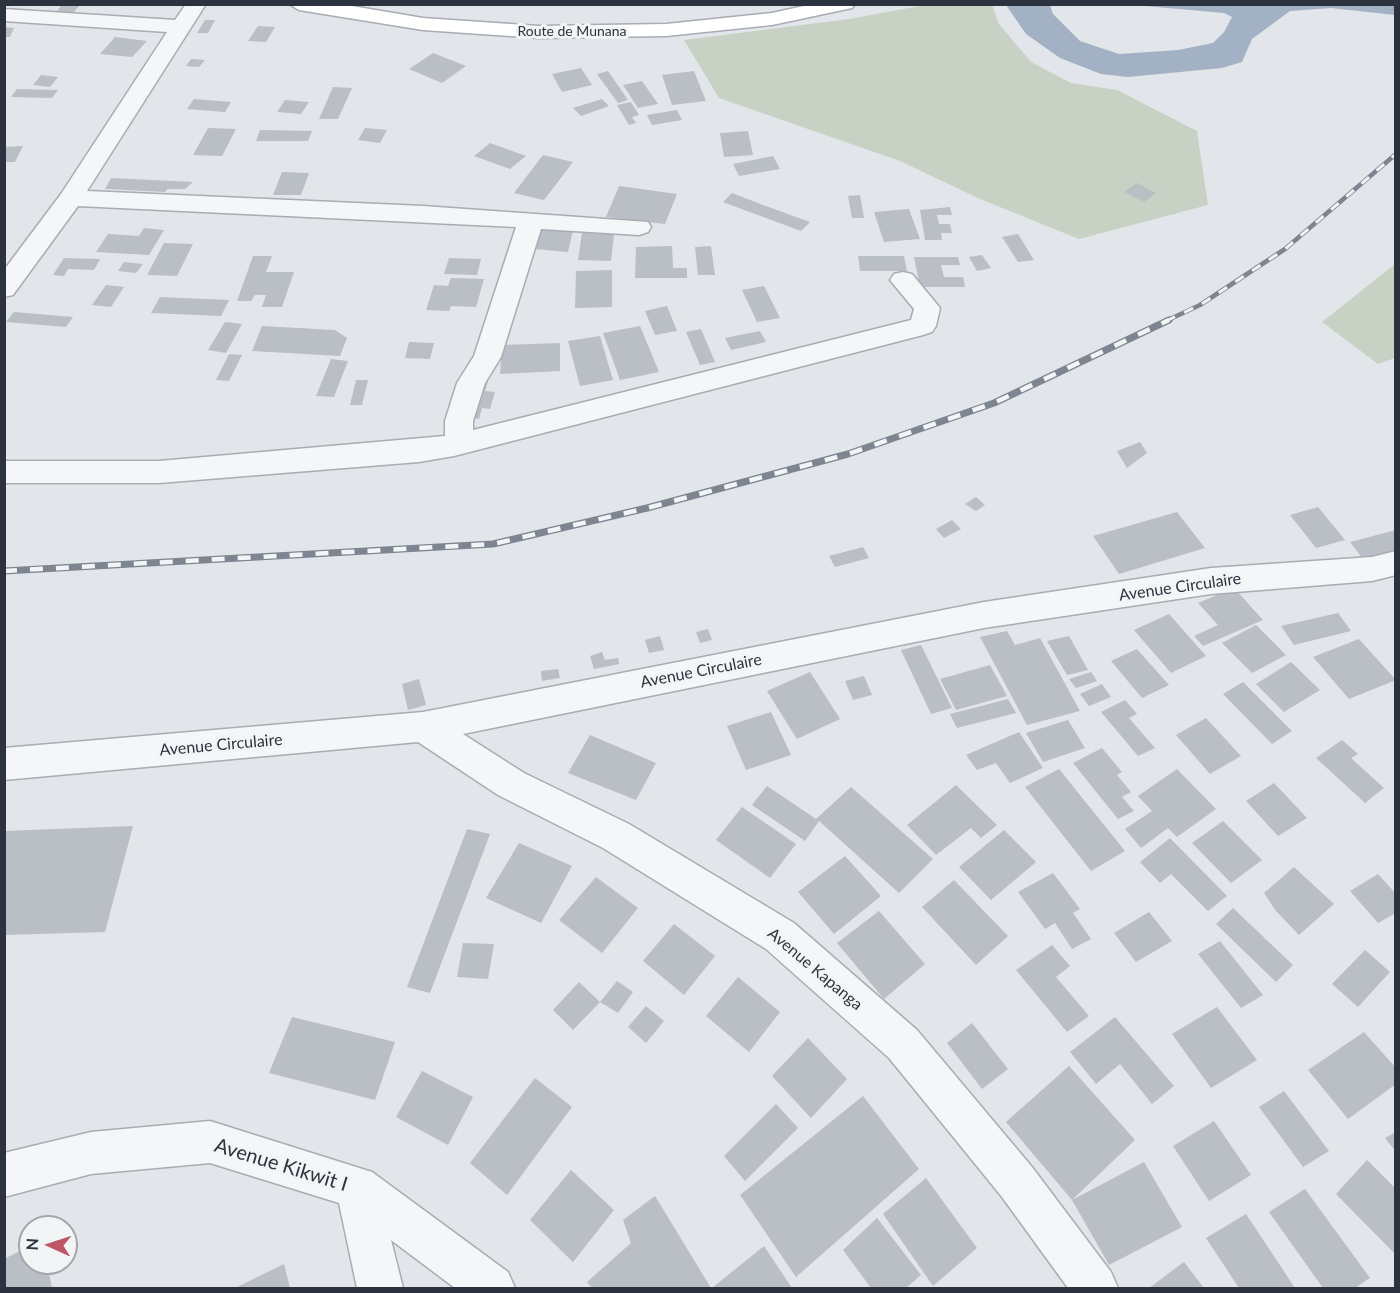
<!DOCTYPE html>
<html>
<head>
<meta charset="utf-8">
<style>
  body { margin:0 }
  #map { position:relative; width:1400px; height:1293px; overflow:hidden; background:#e2e5e9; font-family:Lato,sans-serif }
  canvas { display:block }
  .frame { position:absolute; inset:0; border:6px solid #2c333f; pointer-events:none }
  .north { position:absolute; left:18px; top:1215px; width:60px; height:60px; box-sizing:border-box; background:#f2f4f6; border:2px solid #a3a7ad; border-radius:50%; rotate:273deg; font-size:16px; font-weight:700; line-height:24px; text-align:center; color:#2c333f }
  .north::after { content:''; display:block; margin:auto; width:21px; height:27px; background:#bf5665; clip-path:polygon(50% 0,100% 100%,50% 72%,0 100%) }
</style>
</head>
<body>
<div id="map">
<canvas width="1400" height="1293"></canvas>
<div class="frame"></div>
<div class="north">N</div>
</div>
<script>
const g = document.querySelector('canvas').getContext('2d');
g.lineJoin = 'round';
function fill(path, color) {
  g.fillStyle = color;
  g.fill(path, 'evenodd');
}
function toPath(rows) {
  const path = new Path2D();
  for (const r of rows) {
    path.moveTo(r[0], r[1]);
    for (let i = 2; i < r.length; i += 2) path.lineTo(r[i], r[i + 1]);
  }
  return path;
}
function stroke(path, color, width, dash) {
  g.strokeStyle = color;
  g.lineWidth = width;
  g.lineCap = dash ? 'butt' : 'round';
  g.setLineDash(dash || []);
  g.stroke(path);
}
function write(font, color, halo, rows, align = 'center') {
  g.font = font + ' Lato,sans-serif';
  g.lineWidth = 6;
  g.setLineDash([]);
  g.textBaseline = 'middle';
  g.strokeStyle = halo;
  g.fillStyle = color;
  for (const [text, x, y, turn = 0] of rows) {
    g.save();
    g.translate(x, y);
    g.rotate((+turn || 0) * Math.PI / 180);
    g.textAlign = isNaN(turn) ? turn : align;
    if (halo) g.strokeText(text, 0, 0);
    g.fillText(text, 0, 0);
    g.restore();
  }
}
fill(toPath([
  [925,5,992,5,999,24,1031,62,1071,83,1117,90,1197,131,1208,205,1079,239,980,199,900,161,719,98,684,40,849,19],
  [1395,264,1395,358,1378,364,1322,322]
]), '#c8d2c4');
fill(toPath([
  [1395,4,1395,15,1331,8,1290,11,1252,39,1242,62,1222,68,1128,77,1101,74,1060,58,1026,34,1006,5,1050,5,1053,14,1080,41,1119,54,1178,50,1213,43,1224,32,1232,17,1224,13,1134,5]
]), '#a2b2c4');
fill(toPath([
  [63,4,81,4,72,14,55,13],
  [205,20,215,20,208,33,197,33],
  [258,26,275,27,266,42,248,41],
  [4,27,14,28,10,37,4,37],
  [115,37,147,41,132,57,100,54],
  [433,53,466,66,442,83,409,69],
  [191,59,205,60,199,67,186,66],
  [581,68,592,85,562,92,552,74],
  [608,71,628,100,618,103,597,74],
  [694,71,706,101,672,105,662,75],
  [41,75,58,77,50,87,33,85],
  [642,81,658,104,638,108,623,85],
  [333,87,352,88,338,119,319,119],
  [17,89,58,90,52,98,11,97],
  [194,99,231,102,225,112,187,109],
  [602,99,609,106,581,116,573,108],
  [285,100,309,102,301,114,277,112],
  [631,102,639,115,632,117,636,123,629,125,617,105],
  [677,110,682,120,652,125,647,115],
  [208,128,236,129,222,156,193,155],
  [365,128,387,130,380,143,358,140],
  [260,130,312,131,308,141,256,141],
  [748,131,753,155,724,157,720,133],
  [490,143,526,156,510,169,474,156],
  [23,146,15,162,4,162,4,147],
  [543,155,573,162,544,200,514,193],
  [773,156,780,169,739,176,733,164],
  [282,172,309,173,301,195,273,195],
  [111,178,193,182,185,189,167,189,165,192,105,189],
  [1137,183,1156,193,1144,202,1124,192],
  [619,186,677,194,665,224,606,217],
  [732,193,763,205,810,222,801,231,723,202],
  [860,195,864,218,852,218,848,196],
  [950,207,952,215,937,215,939,224,950,224,952,233,941,233,942,240,925,240,920,210],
  [909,209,920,239,884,242,874,212],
  [541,223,574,226,568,252,534,249],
  [144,228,164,230,149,255,96,252,108,234,139,236],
  [582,233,614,234,611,261,578,260],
  [1018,234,1034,260,1018,262,1002,237],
  [164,243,193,244,177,276,147,275],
  [672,246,673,268,687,268,687,278,635,278,636,247],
  [711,246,715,275,698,275,695,247],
  [982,255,991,268,977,271,969,257],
  [253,256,272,256,266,272,294,272,282,307,262,307,266,295,255,295,251,301,237,301],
  [858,256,904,256,907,271,860,271],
  [914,257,958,257,960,265,941,265,944,277,963,277,965,287,920,287],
  [64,258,100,259,94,270,68,269,64,276,53,275],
  [449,258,481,259,477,275,444,274],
  [124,262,143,264,136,273,118,271],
  [612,270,612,307,575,308,576,271],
  [451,278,484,279,476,307,451,306,449,311,426,310,434,285,448,286],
  [106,285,124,287,111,307,92,305],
  [764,286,780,318,757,322,742,290],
  [160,297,229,300,221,316,151,313],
  [667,306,677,331,655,335,645,311],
  [14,312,73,317,66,327,6,322],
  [225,322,242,324,226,353,208,350],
  [262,326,335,330,347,338,340,356,252,351],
  [640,326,659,372,620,380,603,333],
  [701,329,715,362,700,365,686,332],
  [760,331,766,342,731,350,725,338],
  [600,336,613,380,580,386,568,341],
  [409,342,434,343,430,359,405,358],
  [560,343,560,371,500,374,502,345],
  [229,354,242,355,229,381,216,380],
  [331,359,348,361,334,397,316,396],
  [356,380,368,380,362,405,350,405],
  [476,380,488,381,485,391,495,392,490,409,482,408,479,419,462,417],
  [1140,442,1147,453,1127,468,1117,451],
  [976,497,985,505,976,511,965,504],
  [1318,507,1345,540,1316,548,1290,515],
  [1177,512,1205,548,1119,574,1093,536],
  [952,520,961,529,944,538,936,529],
  [1396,530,1396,555,1366,563,1350,542],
  [863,547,869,558,835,567,829,556],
  [1234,588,1263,620,1203,646,1194,636,1218,625,1198,603],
  [1338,613,1351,631,1294,645,1281,626],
  [1169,614,1206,656,1171,673,1134,630],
  [1256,625,1286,655,1252,673,1222,643],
  [708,629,712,640,700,643,696,632],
  [1007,631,1015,645,1040,638,1080,711,1027,725,980,637],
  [660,636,664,650,649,653,645,640],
  [1069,636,1088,670,1067,675,1047,641],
  [1359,639,1396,680,1349,699,1313,657],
  [921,645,952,708,931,714,901,650],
  [1137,649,1169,685,1142,698,1111,661],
  [602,652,605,660,618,658,619,664,594,669,590,656],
  [1291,662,1320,690,1284,712,1256,684],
  [990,665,1007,696,956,710,940,679],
  [558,669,560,678,542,681,541,671],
  [810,672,840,719,797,739,767,691],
  [1091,672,1097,681,1076,688,1069,679],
  [864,676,872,695,853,700,845,681],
  [419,679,426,705,408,710,402,684],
  [1243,682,1292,731,1272,744,1223,694],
  [1102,684,1111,697,1089,706,1080,694],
  [1008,699,1016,713,957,728,950,714],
  [1125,700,1137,714,1129,718,1155,748,1138,756,1101,712],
  [771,712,791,755,746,770,727,726],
  [1206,718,1241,756,1210,774,1176,735],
  [1068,720,1085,748,1043,762,1026,733],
  [1019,732,1043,768,1010,783,996,763,977,770,966,755],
  [590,735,656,763,636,800,568,773],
  [1342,740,1358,754,1351,758,1384,788,1365,803,1316,758],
  [1102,748,1122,772,1117,775,1131,792,1122,797,1134,811,1118,819,1073,763],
  [1059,769,1125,851,1091,871,1025,787],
  [1177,769,1216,809,1177,837,1168,828,1141,848,1125,829,1152,811,1138,796],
  [1274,783,1307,818,1278,836,1246,801],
  [956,785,997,825,981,838,971,828,936,855,907,825],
  [767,786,816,819,851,787,933,859,899,893,819,821,805,841,752,805],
  [742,807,796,844,770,878,716,840],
  [1223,821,1262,860,1231,883,1192,843],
  [133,826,105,932,4,935,4,831],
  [467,829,490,834,430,993,407,987],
  [1004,830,1036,862,991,900,959,867],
  [1170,838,1227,896,1208,911,1171,874,1160,883,1140,862],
  [519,843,572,866,541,923,486,898],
  [845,856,881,896,834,934,798,892],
  [1294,867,1334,904,1299,935,1276,911,1264,893],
  [1053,873,1080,909,1073,913,1091,939,1072,949,1055,923,1045,929,1018,892],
  [1378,874,1396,894,1396,913,1378,923,1350,891],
  [596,877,638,908,602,953,559,920],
  [954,880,1008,936,976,965,922,907],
  [1233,908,1293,965,1276,982,1216,924],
  [879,911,925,964,884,999,837,943],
  [1149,912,1172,941,1136,962,1114,933],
  [674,924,715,956,684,995,643,961],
  [1220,941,1263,995,1241,1008,1198,954],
  [463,943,494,944,488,979,457,977],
  [1052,945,1070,966,1056,977,1089,1016,1067,1032,1016,970],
  [1365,950,1390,972,1358,1007,1332,984],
  [738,977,780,1012,749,1052,706,1016],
  [617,981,633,992,618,1013,600,1002],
  [579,982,600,1002,573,1030,553,1010],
  [646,1006,664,1021,646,1043,628,1027],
  [1217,1007,1257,1060,1211,1088,1172,1034],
  [292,1017,395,1042,375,1100,269,1073],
  [1115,1017,1174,1086,1152,1104,1120,1064,1096,1084,1070,1052],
  [972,1023,1008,1069,982,1089,947,1043],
  [1364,1032,1396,1068,1396,1084,1348,1119,1308,1070],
  [808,1038,847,1079,811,1118,772,1076],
  [1069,1066,1135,1140,1072,1200,1144,1162,1182,1227,1109,1265,1072,1200,1006,1122],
  [422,1071,473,1097,448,1145,396,1117],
  [535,1078,572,1107,507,1195,470,1163],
  [1284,1091,1329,1151,1303,1167,1259,1107],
  [863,1096,919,1169,796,1277,740,1195],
  [776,1104,798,1128,745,1181,724,1156],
  [1214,1121,1251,1175,1209,1201,1173,1146],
  [1396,1132,1396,1152,1385,1138],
  [1367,1160,1396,1189,1394,1253,1336,1194],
  [571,1170,614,1210,573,1262,530,1220],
  [926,1178,977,1248,933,1286,883,1214],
  [1305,1189,1370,1278,1355,1288,1323,1288,1269,1212],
  [655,1196,711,1288,592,1288,587,1282,631,1243,623,1220],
  [1246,1214,1295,1288,1239,1288,1206,1238],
  [877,1218,921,1275,906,1288,871,1288,843,1250],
  [30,1246,30,1263,47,1263,52,1288,4,1288,4,1259],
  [764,1246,792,1288,712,1288],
  [1184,1262,1204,1288,1149,1288],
  [284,1264,290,1288,235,1288]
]), '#babec5');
const minor = toPath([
  [186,4,206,4,87,191,423,206,648,222,651,227,648,232,639,235,541,229,501,357,485,383,473,421,473,430,911,320,914,309,890,280,894,274,903,272,912,274,940,308,936,326,932,332,923,335,454,456,419,462,159,483,4,483,4,461,159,461,445,436,445,421,457,383,474,356,516,227,78,206,13,295,4,297,4,270,61,194,167,32,4,21,4,9,175,20,186,4],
  [1396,551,1396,575,1372,581,1211,594,984,628,463,734,524,773,629,824,794,923,917,1030,1032,1167,1111,1272,1118,1288,1068,1288,1002,1197,889,1058,766,949,603,848,498,795,418,742,4,780,4,748,423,712,984,602,1211,568,1372,557,1396,551],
  [210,1121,372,1172,508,1272,515,1288,455,1288,391,1240,403,1288,357,1288,339,1203,210,1163,91,1174,4,1197,4,1153,91,1132,210,1121]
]);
const secondary = toPath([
  [289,4,340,4,423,18,539,26,666,24,772,13,813,4,855,4,852,8,772,25,666,36,539,38,423,30,299,10,289,4]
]);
stroke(minor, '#a8acb3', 3);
stroke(secondary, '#a8acb3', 3);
fill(minor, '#f4f6f8');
fill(secondary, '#fff');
const railFar1 = toPath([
  [1166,321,1200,305,1285,249,1396,154]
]);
const rail = toPath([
  [4,571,493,544,647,508,848,454,994,403,1169,320]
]);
stroke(railFar1, '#7d8591', 4.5);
stroke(rail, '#7d8591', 7);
stroke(railFar1, '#f2f4f6', 3, [10]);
stroke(rail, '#f2f4f6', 4.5, [13]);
write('14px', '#2c333f', '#f2f4f6', [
  ["Route de Munana",572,31]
]);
write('16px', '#2c333f', '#f2f4f6', [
  ["Avenue Circulaire",1180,587,-8],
  ["Avenue Circulaire",701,671,-11],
  ["Avenue Circulaire",221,745,-5],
  ["Avenue Kapanga",815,969,40]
]);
write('20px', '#2c333f', '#f2f4f6', [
  ["Avenue Kikwit I",281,1165,17]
]);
</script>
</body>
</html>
